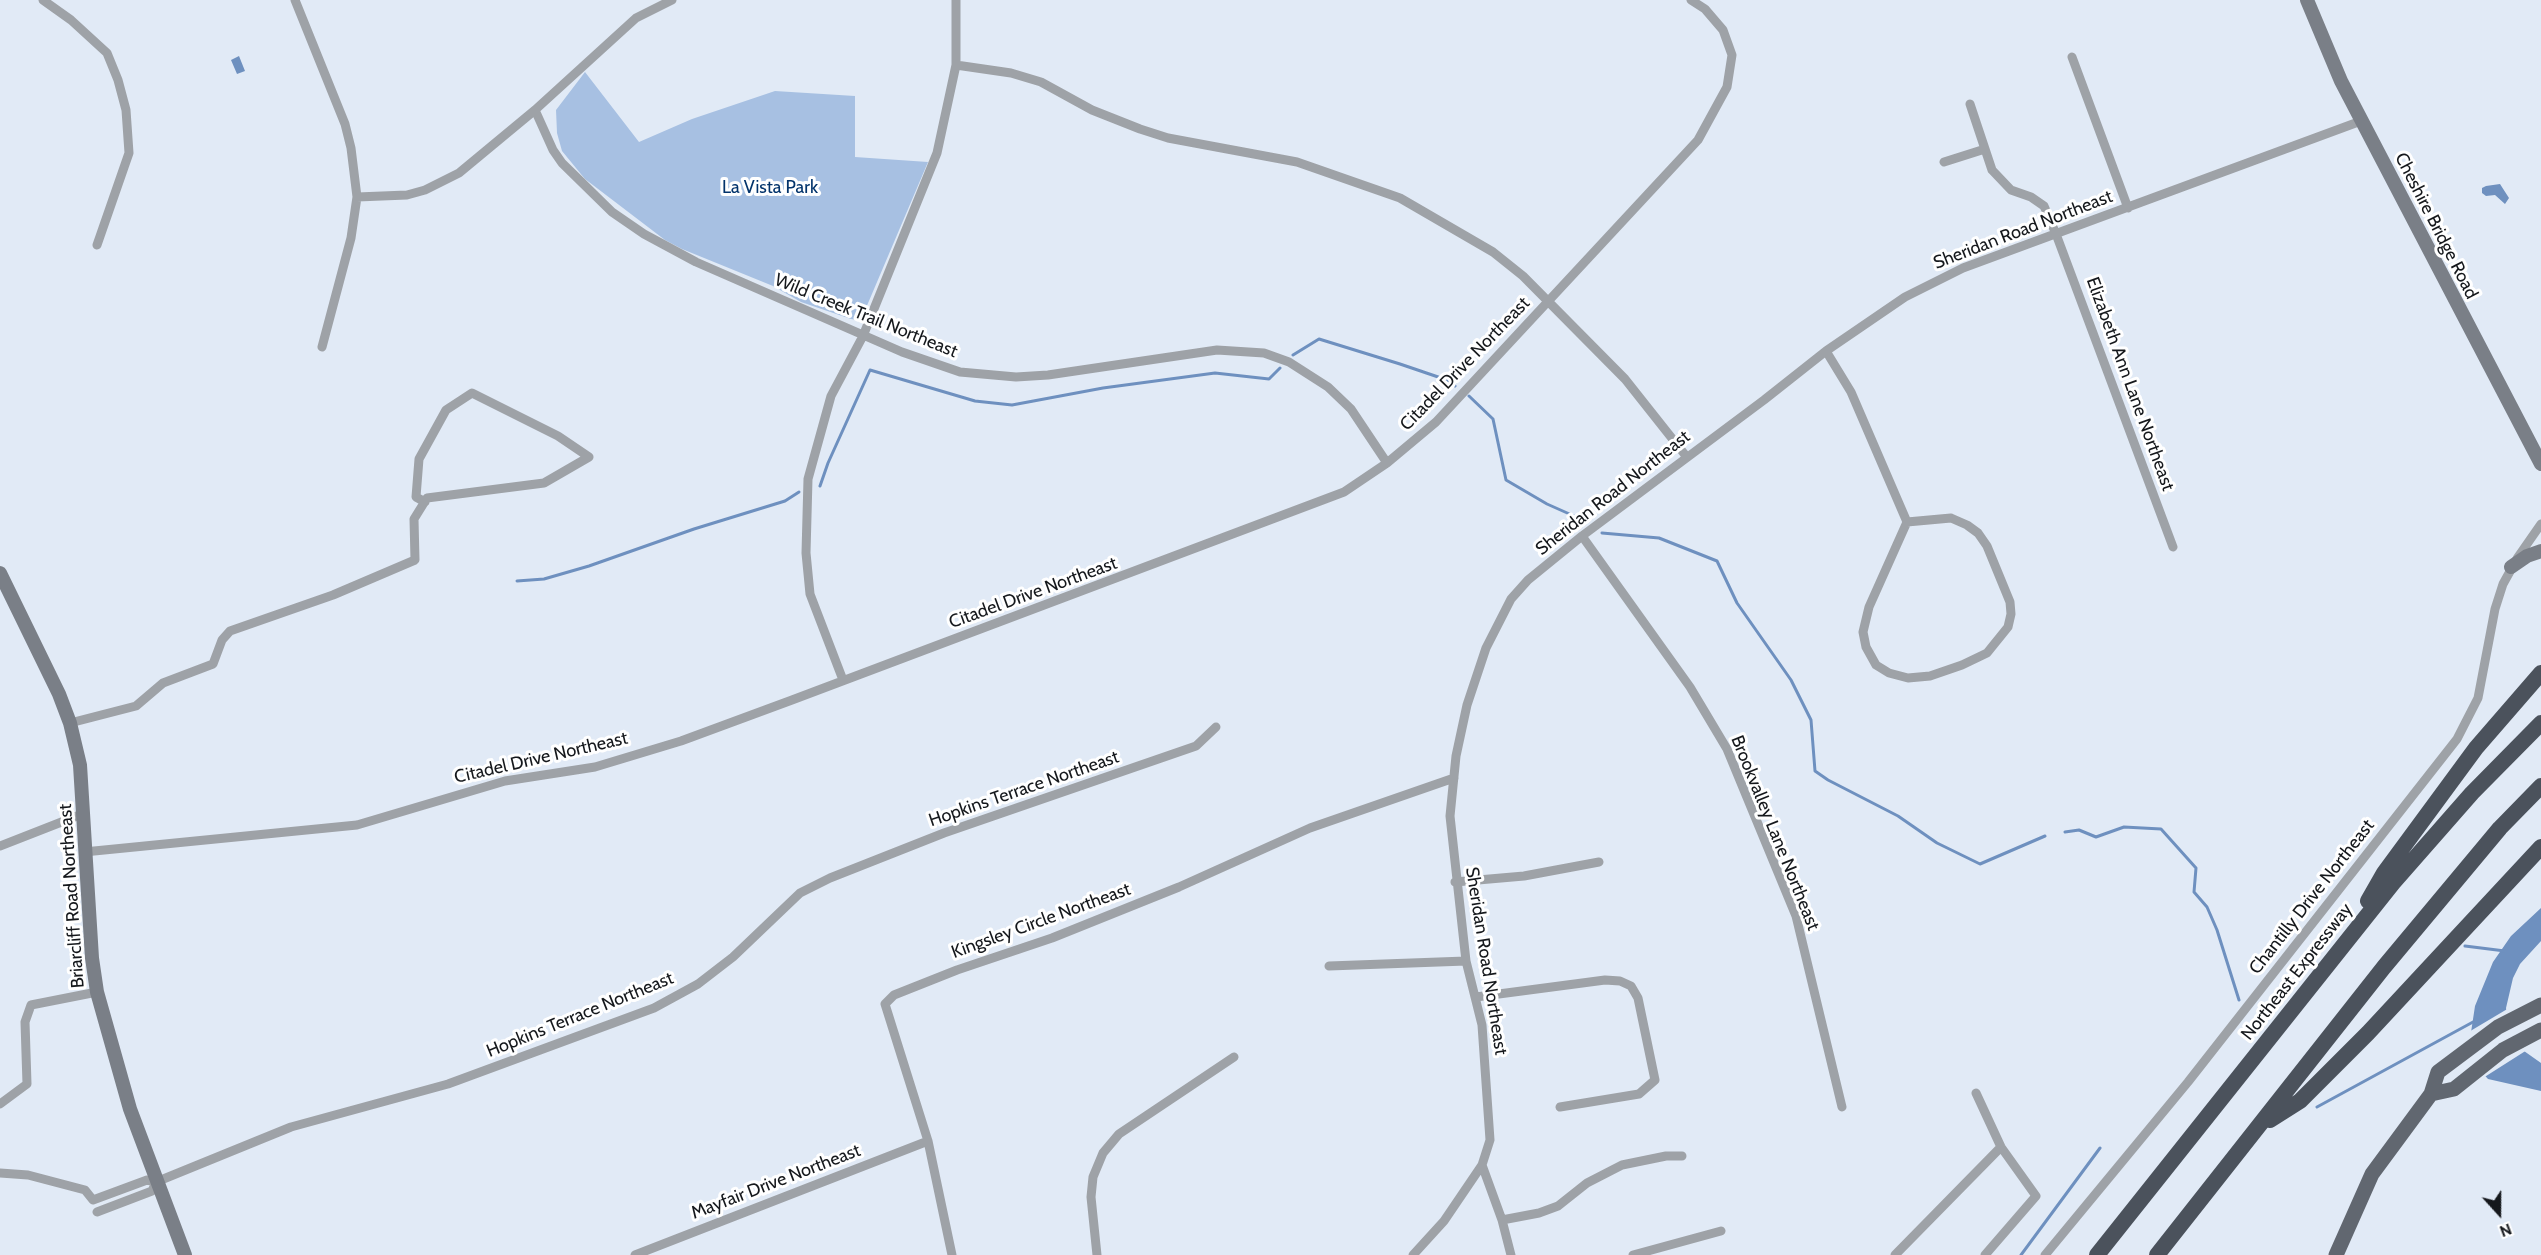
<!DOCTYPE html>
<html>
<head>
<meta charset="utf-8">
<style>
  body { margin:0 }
  #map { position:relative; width:2541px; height:1255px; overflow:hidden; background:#e1eaf6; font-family:Cabin,sans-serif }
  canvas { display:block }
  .north { position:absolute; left:2469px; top:1183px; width:60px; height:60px; -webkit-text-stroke:4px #fff; paint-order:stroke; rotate:159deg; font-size:16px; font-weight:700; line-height:24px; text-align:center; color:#15181c }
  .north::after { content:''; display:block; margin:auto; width:21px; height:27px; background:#15181c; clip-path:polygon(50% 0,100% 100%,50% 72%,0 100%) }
</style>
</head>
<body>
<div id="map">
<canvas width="2541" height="1255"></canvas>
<div class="north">N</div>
</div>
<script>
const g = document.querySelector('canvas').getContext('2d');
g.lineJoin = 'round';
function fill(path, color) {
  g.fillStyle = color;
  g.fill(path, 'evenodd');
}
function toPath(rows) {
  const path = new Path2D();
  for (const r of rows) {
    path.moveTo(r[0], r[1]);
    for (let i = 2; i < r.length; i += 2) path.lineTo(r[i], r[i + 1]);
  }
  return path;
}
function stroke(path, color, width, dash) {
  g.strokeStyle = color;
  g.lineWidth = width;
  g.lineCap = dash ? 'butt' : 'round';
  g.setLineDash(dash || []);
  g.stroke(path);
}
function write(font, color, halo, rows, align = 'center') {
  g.font = font + ' Cabin,sans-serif';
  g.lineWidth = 6;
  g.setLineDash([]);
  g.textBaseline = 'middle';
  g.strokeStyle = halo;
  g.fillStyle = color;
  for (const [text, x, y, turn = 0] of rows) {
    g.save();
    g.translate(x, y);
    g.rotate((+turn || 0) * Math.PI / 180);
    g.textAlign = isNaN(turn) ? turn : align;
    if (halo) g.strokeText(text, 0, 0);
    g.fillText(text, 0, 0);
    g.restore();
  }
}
fill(toPath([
  [585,72,639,142,692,119,775,91,855,96,855,157,928,162,863,315,857,320,851,319,801,302,773,286,682,249,665,240,585,179,562,151,557,133,556,110]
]), '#a7c0e2');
fill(toPath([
  [239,56,245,71,237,74,231,60],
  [2500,184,2509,198,2505,204,2495,195,2486,196,2482,193,2482,188,2486,186],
  [2541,908,2541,941,2520,964,2513,978,2506,1008,2508,1024,2524,1051,2541,1063,2541,1091,2488,1079,2478,1068,2470,1039,2475,1006,2493,962,2511,936]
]), '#6e90bf');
fill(toPath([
  [2509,1008,2517,1037,2527,1050,2483,1078,2475,1069,2469,1054,2467,1033]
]), '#e1eaf6');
stroke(toPath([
  [1293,355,1319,339,1400,364,1447,380,1455,386],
  [1469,396,1493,419,1506,480,1547,504,1583,520],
  [820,486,828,463,870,370,975,401,1012,405,1103,388,1215,373,1269,379,1280,368],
  [1602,533,1659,538,1717,561,1737,603,1791,680,1811,720,1815,771,1828,780,1898,816,1937,843,1980,864,2045,836],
  [517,581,544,579,589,566,694,529,785,501,799,492],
  [2065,832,2079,830,2096,837,2124,827,2161,829,2196,868,2194,892,2207,907,2217,930,2239,1000],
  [2465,946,2505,951],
  [2317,1107,2473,1022],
  [2021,1255,2100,1148]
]), '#6e90bf', 3);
stroke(toPath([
  [43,0,71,20,107,53,118,80,126,110,129,153,97,245],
  [295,0,345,124,351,148,357,197,351,238,322,347],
  [2072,57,2128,208],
  [956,65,1011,73,1041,82,1092,110,1140,129,1168,138,1297,162,1400,198,1493,252,1523,276,1625,379,1686,456],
  [1970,104,1992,170,2011,190,2031,197,2044,206,2056,234,2173,547],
  [535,110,553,150,562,163,612,212,644,234,696,262,902,352,960,372,1016,377,1048,375,1217,350,1264,353,1289,362,1328,387,1351,409,1387,463],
  [1944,162,1985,149],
  [357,197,407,195,425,190,459,173,535,110,636,18,672,0],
  [1826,351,1851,392,1907,522],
  [1951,518,1967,525,1978,533,1987,546,2010,602,2011,614,2008,627,1987,653,1962,665,1930,676,1908,678,1889,673,1876,665,1866,647,1863,632,1869,607,1907,522,1951,518],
  [1582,536,1690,687,1727,749,1796,916,1842,1107],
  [843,680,810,594,806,553,808,479,831,396,863,336,937,153,956,65,956,0],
  [70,723,136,706,163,683,213,664,222,640,230,631,333,595,415,560,414,519,427,498,544,483,589,457,558,436,472,393,446,410,419,459,416,497,425,502],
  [0,846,82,814],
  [84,852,357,825,505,781,595,767,681,741,792,700,1344,492,1387,463,1436,422,1698,140,1727,87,1732,55,1723,30,1705,9,1691,0],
  [1455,882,1524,876,1599,862],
  [1329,966,1466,961],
  [1476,997,1605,980,1620,981,1631,986,1638,998,1655,1080,1639,1094,1560,1107],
  [1976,1093,2001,1147,2036,1196,1985,1255],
  [0,1104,27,1084,25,1022,31,1005,97,992],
  [1482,1165,1502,1220,1511,1255],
  [0,1173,28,1175,85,1190,93,1200,147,1180,156,1182],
  [156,1182,291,1127,448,1084,654,1008,698,984,733,957,800,893,830,878,944,833,1196,746,1216,727],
  [97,1212,152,1191,156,1182],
  [1502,1220,1539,1213,1558,1206,1587,1183,1622,1165,1666,1156,1682,1156],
  [635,1255,928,1141],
  [952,1255,928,1141,885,1004,894,995,957,970,1052,938,1179,887,1310,828,1454,778],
  [1097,1255,1091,1197,1093,1177,1103,1153,1119,1134,1234,1057],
  [1413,1255,1444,1221,1482,1165,1490,1140,1482,1025,1466,961,1450,816,1456,756,1467,705,1486,648,1511,599,1528,580,1582,536,1764,400,1826,351,1905,297,1963,268,2361,121],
  [1633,1255,1721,1231],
  [1895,1255,2001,1147],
  [2045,1255,2188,1082,2457,739,2478,698,2495,609,2503,584,2518,557,2541,524]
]), '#9ea2a7', 9);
stroke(toPath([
  [2307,0,2341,81,2541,464],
  [2511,567,2527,556,2541,551],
  [0,573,59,694,70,723,80,765,92,958,97,992,130,1109,185,1255]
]), '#7a7f87', 14);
stroke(toPath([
  [2431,1094,2454,1089,2503,1050,2541,1030],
  [2336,1255,2372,1174,2431,1094,2438,1072,2498,1027,2541,1005]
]), '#616770', 15);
stroke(toPath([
  [2368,901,2384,873,2476,748,2541,673],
  [2270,1120,2300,1101,2368,1033,2541,847],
  [2097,1255,2393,883,2472,793,2541,723],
  [2157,1255,2384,967,2500,828,2541,786]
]), '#4b525c', 16);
write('18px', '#02336b', '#fff', [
  ["La Vista Park",770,188]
]);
write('18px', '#15181c', '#fff', [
  ["Cheshire Bridge Road",2436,226,63],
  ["Sheridan Road Northeast",2023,230,-21],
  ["Wild Creek Trail Northeast",866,316,22],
  ["Citadel Drive Northeast",1465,364,-46],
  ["Elizabeth Ann Lane Northeast",2130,384,70],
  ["Sheridan Road Northeast",1613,493,-38],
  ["Citadel Drive Northeast",1033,593,-20],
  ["Citadel Drive Northeast",541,758,-13],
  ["Hopkins Terrace Northeast",1024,789,-19],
  ["Brookvalley Lane Northeast",1775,833,68],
  ["Briarcliff Road Northeast",72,896,-94],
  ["Chantilly Drive Northeast",2312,897,-52],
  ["Kingsley Circle Northeast",1041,921,-20],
  ["Sheridan Road Northeast",1486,961,81],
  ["Northeast Expressway",2297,972,-52],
  ["Hopkins Terrace Northeast",580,1015,-22],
  ["Mayfair Drive Northeast",776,1182,-21]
]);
</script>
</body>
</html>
